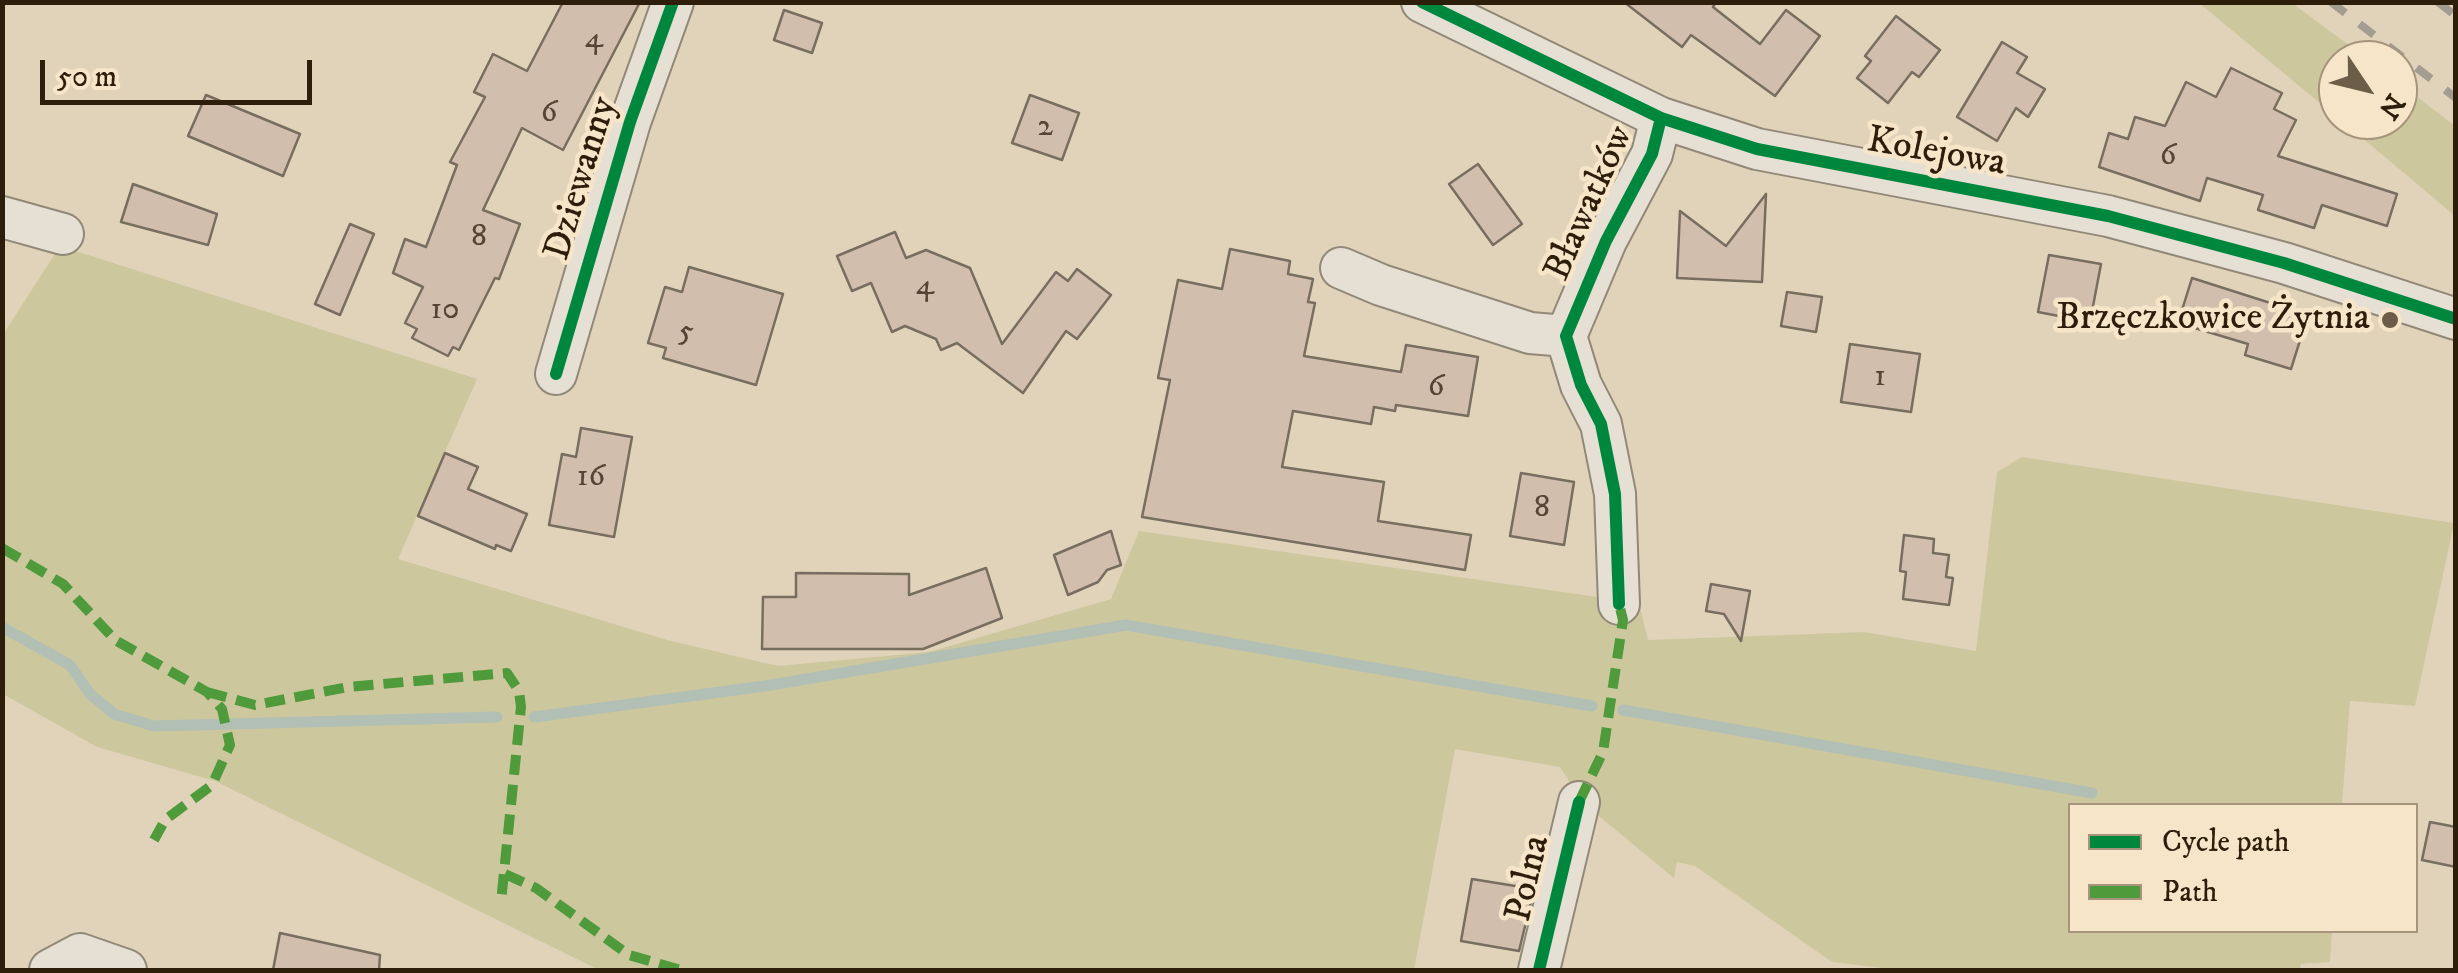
<!DOCTYPE html>
<html>
<head>
<meta charset="utf-8">
<style>
  body { margin:0 }
  #map { position:relative; width:2458px; height:973px; overflow:hidden; background:#e1d3ba; font-family:"IM FELL DW Pica",serif }
  canvas { display:block }
  .frame { position:absolute; inset:0; border:5px solid #2d1d0b; pointer-events:none }
  .legend { position:absolute; left:2068px; top:803px; width:350px; height:130px; box-sizing:border-box; background:#f6e5c8; border:2px solid #a6957c; margin:0; padding:12px 18px; list-style:none; font-size:30px; color:#2d1d0b }
  .legend li { display:flex; align-items:center; gap:20px; height:50px }
  .legend b { width:50px; border:2px solid #a6957c }
  .north { position:absolute; left:2318px; top:40px; width:100px; height:100px; box-sizing:border-box; background:#f6e5c8; border:2px solid #a6957c; border-radius:50%; rotate:125deg; font-size:28px; font-weight:700; line-height:40px; text-align:center; color:#2d1d0b }
  .north::after { content:''; display:block; margin:auto; width:35px; height:45px; background:#6c5d48; clip-path:polygon(50% 0,100% 100%,50% 72%,0 100%) }
  .scale { position:absolute; left:40px; top:60px; width:272px; height:45px; box-sizing:border-box; border:5px solid #2d1d0b; border-top:0; padding-left:12px; font-size:30px; line-height:35px; white-space:nowrap; color:#2d1d0b; -webkit-text-stroke:8px #f6e5c8; paint-order:stroke }
</style>
</head>
<body>
<div id="map">
<canvas width="2458" height="973"></canvas>
<div class="frame"></div>
<ul class="legend">
<li><b style="height:12px;background:#00873e"></b>Cycle path</li>
<li><b style="height:12px;background:#4f9a3b"></b>Path</li>
</ul>
<div class="north">N</div>
<div class="scale">50 m</div>
</div>
<script>
const g = document.querySelector('canvas').getContext('2d');
g.lineJoin = 'round';
function fill(path, color) {
  g.fillStyle = color;
  g.fill(path, 'evenodd');
}
function toPath(rows) {
  const path = new Path2D();
  for (const r of rows) {
    path.moveTo(r[0], r[1]);
    for (let i = 2; i < r.length; i += 2) path.lineTo(r[i], r[i + 1]);
  }
  return path;
}
function stroke(path, color, width, dash) {
  g.strokeStyle = color;
  g.lineWidth = width;
  g.lineCap = dash ? 'butt' : 'round';
  g.setLineDash(dash || []);
  g.stroke(path);
}
function write(font, color, halo, rows, align = 'center') {
  g.font = font + ' "IM FELL DW Pica",serif';
  g.lineWidth = 9;
  g.setLineDash([]);
  g.textBaseline = 'middle';
  g.strokeStyle = halo;
  g.fillStyle = color;
  for (const [text, x, y, turn = 0] of rows) {
    g.save();
    g.translate(x, y);
    g.rotate((+turn || 0) * Math.PI / 180);
    g.textAlign = isNaN(turn) ? turn : align;
    if (halo) g.strokeText(text, 0, 0);
    g.fillText(text, 0, 0);
    g.restore();
  }
}
fill(toPath([
  [2199,3,2292,3,2369,60,2338,60,2338,118],
  [2398,82,2455,126,2455,216,2341,120,2398,120],
  [60,246,477,379,398,559,667,640,778,666,929,652,1111,599,1139,531,1639,603,1648,640,1864,632,1976,651,1997,472,2022,457,2454,523,2415,706,2350,701,2342,805,2070,806,2070,930,2332,931,2330,962,2301,964,2300,970,1900,970,1832,962,1695,866,1677,862,1674,878,1583,803,1560,767,1455,749,1414,970,599,970,215,781,97,747,3,694,2,336]
]), '#cdc79e');
stroke(toPath([
  [2,627,70,665,90,694,114,714,154,726,497,717],
  [1623,710,2092,793],
  [534,717,765,686,1126,625,1592,706]
]), '#b2bfb4', 11);
const building = toPath([
  [563,2,640,2,563,150,522,128,483,210,520,224,499,279,495,278,459,350,453,347,448,356,412,338,417,329,405,323,423,287,393,273,405,239,426,247,457,165,450,162,485,97,474,92,493,54,527,71,563,2],
  [1624,2,1716,2,1713,7,1760,44,1786,10,1820,36,1775,96,1691,35,1682,47,1624,2],
  [784,10,822,23,812,53,774,40,784,10],
  [1896,16,1940,50,1919,77,1912,72,1888,103,1857,78,1871,61,1865,56,1896,16],
  [2002,42,2027,57,2017,73,2045,89,2028,117,2016,108,1997,141,1957,117,2002,42],
  [2231,68,2282,93,2274,109,2296,120,2278,156,2397,194,2387,226,2322,205,2314,228,2258,210,2263,195,2207,178,2200,201,2099,167,2109,133,2128,139,2135,117,2165,126,2186,82,2216,97,2231,68],
  [206,95,300,134,283,176,188,136,206,95],
  [1030,95,1079,113,1062,160,1012,143,1030,95],
  [1478,164,1522,224,1493,245,1449,184,1478,164],
  [133,184,217,214,208,245,121,222,133,184],
  [1766,194,1762,282,1677,278,1680,211,1726,246,1766,194],
  [350,224,374,234,340,315,315,304,350,224],
  [895,232,906,258,926,250,970,268,1002,344,1056,272,1068,281,1077,269,1111,295,1077,339,1066,331,1023,393,957,343,941,350,936,339,905,326,892,332,871,283,852,291,837,256,895,232],
  [1230,249,1290,261,1288,274,1313,279,1308,302,1315,303,1304,356,1401,372,1406,345,1478,357,1468,416,1396,405,1395,411,1374,407,1371,424,1293,411,1282,467,1384,482,1378,521,1471,535,1465,570,1142,517,1170,380,1158,378,1178,280,1222,289,1230,249],
  [2049,255,2101,264,2090,322,2038,312,2049,255],
  [689,267,783,294,756,385,663,358,666,348,648,343,665,287,682,292,689,267],
  [2192,278,2308,315,2291,369,2245,355,2248,344,2178,323,2192,278],
  [1787,292,1822,297,1816,332,1781,326,1787,292],
  [1850,344,1920,354,1911,412,1841,402,1850,344],
  [581,428,632,437,614,537,549,525,562,454,576,457,581,428],
  [445,453,478,467,468,489,527,514,511,551,496,545,495,549,418,516,445,453],
  [1521,473,1574,482,1564,545,1510,536,1521,473],
  [1111,531,1121,565,1107,570,1098,582,1068,595,1054,555,1111,531],
  [1904,535,1934,539,1933,553,1949,555,1946,577,1953,578,1949,605,1903,599,1906,572,1900,571,1904,535],
  [986,568,1002,618,923,649,762,649,763,597,796,597,796,573,909,574,909,595,986,568],
  [1711,584,1750,591,1741,641,1724,614,1706,611,1711,584],
  [2430,822,2456,827,2456,867,2422,860,2430,822],
  [1472,879,1534,889,1519,951,1461,941,1472,879],
  [280,933,380,955,379,970,273,970,280,933]
]);
fill(building, '#d2bead');
stroke(building, '#786e60', 2.5);
const minor = toPath([
  [1422,2,1661,118,1757,149,2108,216,2284,263,2456,319],
  [2,217,63,234],
  [1341,268,1381,285,1530,333,1566,336],
  [556,374,630,122,673,2],
  [1619,604,1615,494,1601,424,1581,385,1566,336,1606,241,1652,154,1661,118],
  [50,970,80,954,126,970],
  [1539,970,1579,802]
]);
stroke(minor, '#918877', 44);
stroke(minor, '#e6dfd3', 40);
stroke(toPath([
  [2331,2,2456,98],
  [2438,2,2456,16]
]), '#a39c91', 8, [18, 18]);
stroke(toPath([
  [2,548,63,584,115,640,207,692,222,709,230,745,212,785,165,820,154,840],
  [207,692,255,705,348,687,507,673,519,691,521,707,501,902],
  [1579,802,1603,752,1623,620,1619,604],
  [505,874,536,888,629,955,681,970]
]), '#4f9a3b', 10, [20, 10]);
stroke(toPath([
  [1422,2,1661,118,1757,149,2108,216,2284,263,2456,319],
  [556,374,630,122,673,2],
  [1619,604,1615,494,1601,424,1581,385,1566,336,1606,241,1652,154,1661,118],
  [1539,970,1579,802]
]), '#00873e', 12);
for (const [x, y, r, color] of [
  [2390,320,10,"#6c5d48"]
]) {
  const dot = new Path2D();
  dot.arc(x, y, r, 0, 2 * Math.PI);
  g.fillStyle = color;
  g.fill(dot);
  stroke(dot, '#f6e5c8', 4);
}
write('32px', '#564534', null, [
  ["4",594,40],
  ["6",549,114],
  ["2",1045,128],
  ["6",2168,157],
  ["8",479,238],
  ["4",925,287],
  ["10",445,311],
  ["5",686,333],
  ["1",1880,378],
  ["6",1436,388],
  ["16",591,478],
  ["8",1542,509]
]);
write('38px', '#2d1d0b', '#f6e5c8', [
  ["Kolejowa",1936,154,10],
  ["Dziewanny",583,179,-73],
  ["Bławatków",1591,204,-66],
  ["Polna",1530,879,-77]
]);
write('38px', '#2d1d0b', '#f6e5c8', [
  ["Brzęczkowice Żytnia",2370,320]
], 'right');
</script>
</body>
</html>
